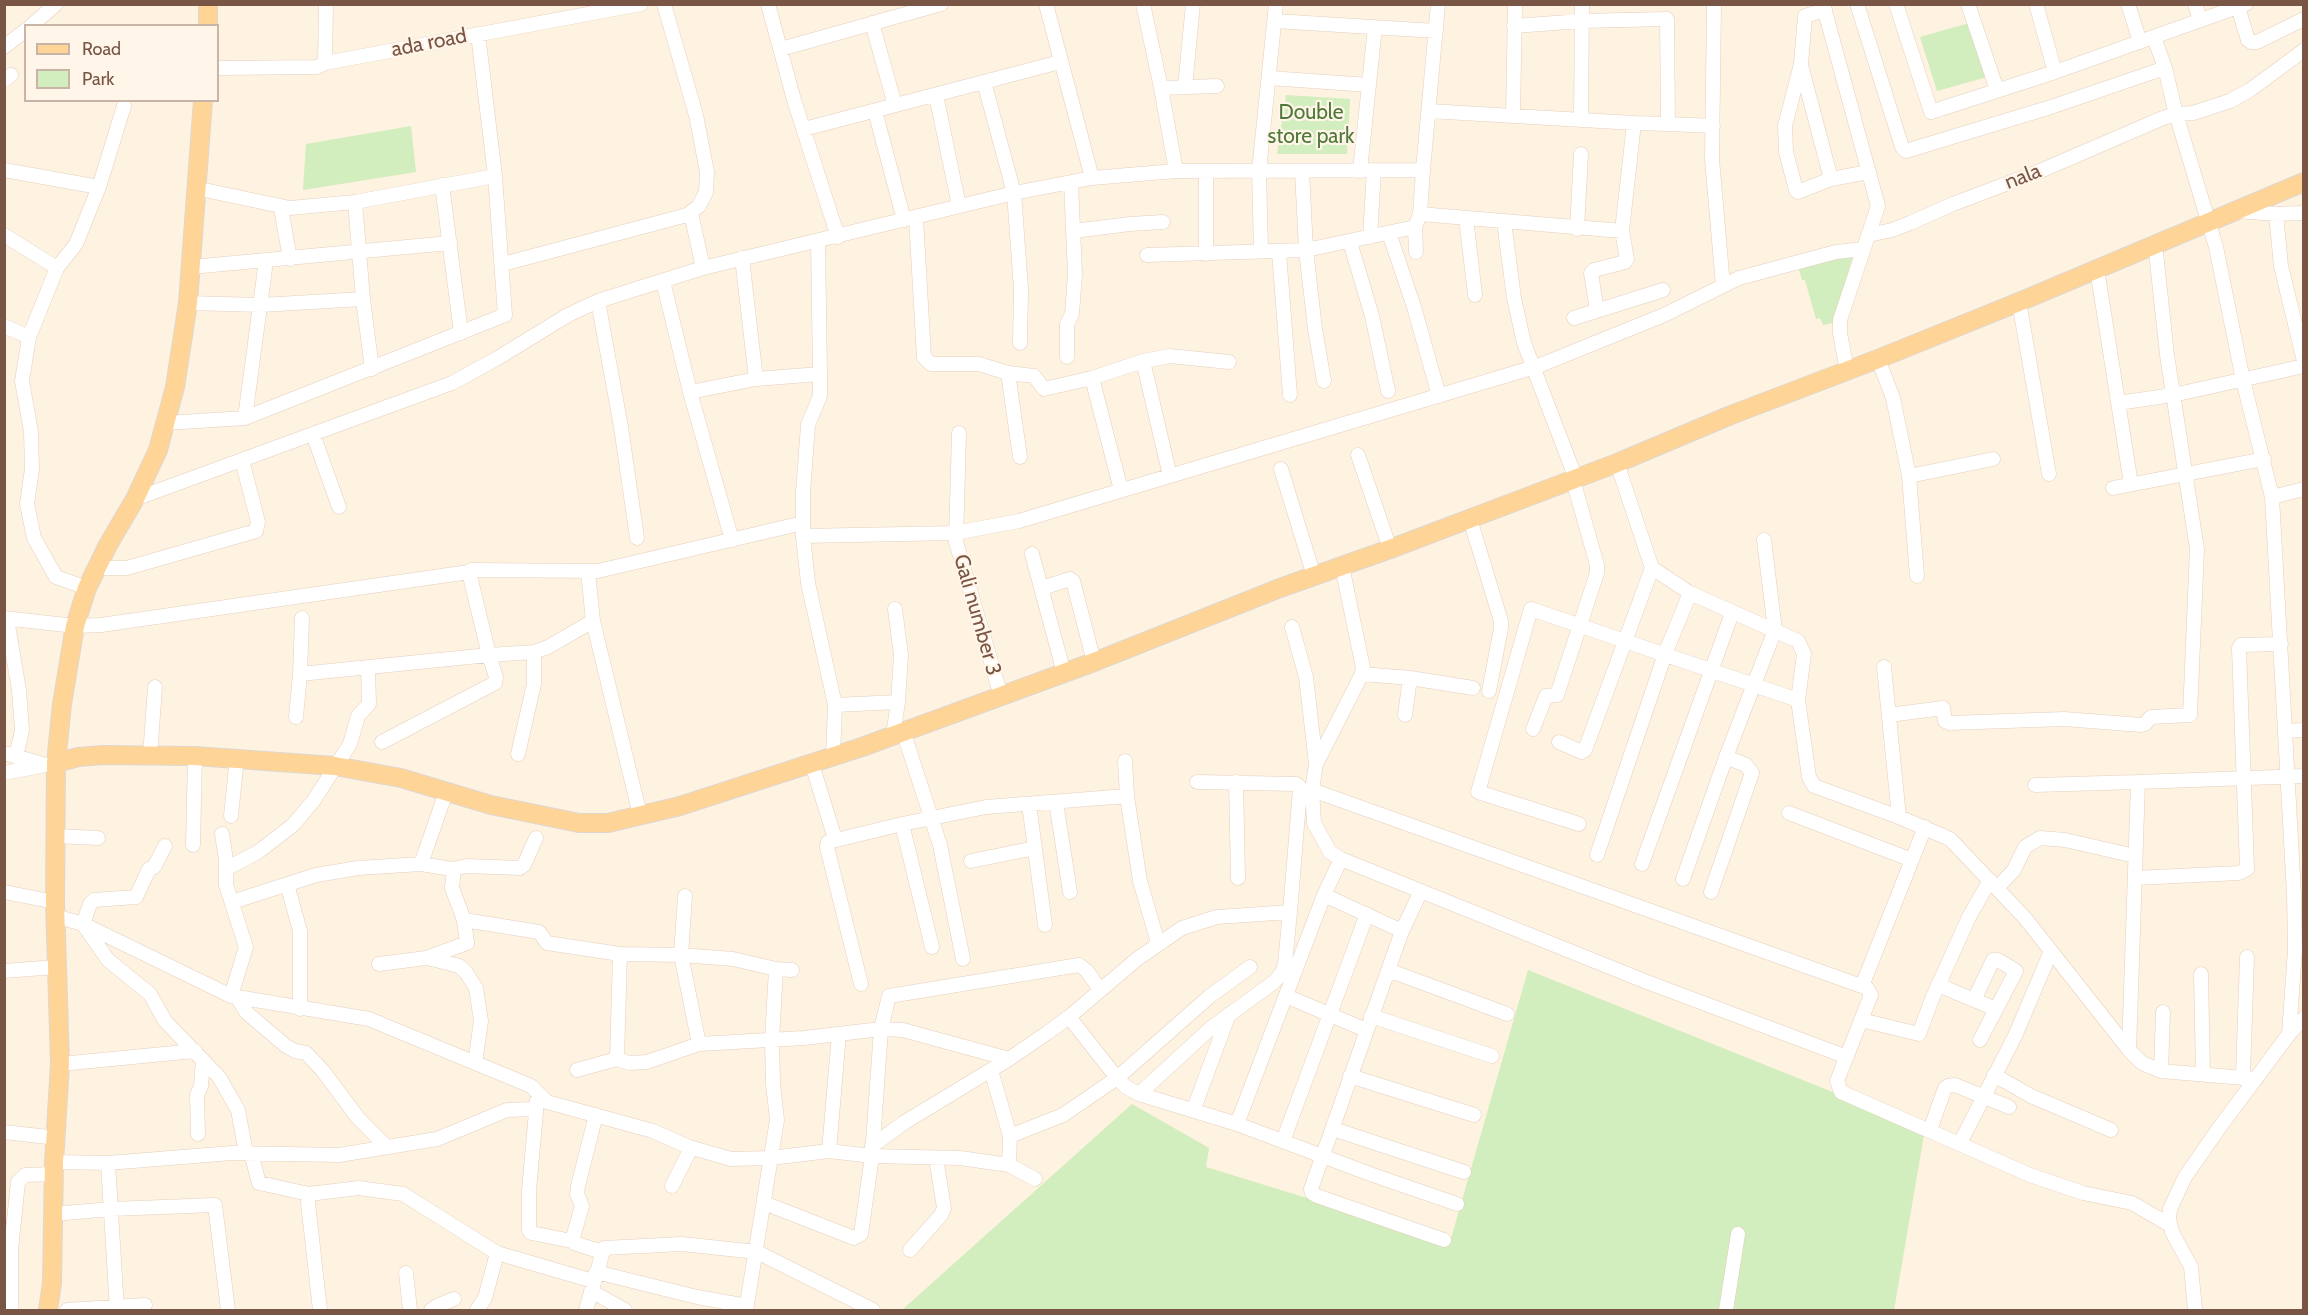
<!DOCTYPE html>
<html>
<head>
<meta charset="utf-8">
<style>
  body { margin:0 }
  #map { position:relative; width:2308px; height:1315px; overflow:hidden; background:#fef2e0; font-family:Cabin,sans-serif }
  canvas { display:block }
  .frame { position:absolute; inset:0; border:6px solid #785545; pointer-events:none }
  .legend { position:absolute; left:24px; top:24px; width:195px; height:78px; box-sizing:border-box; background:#fff5e9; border:2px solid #c9b5a7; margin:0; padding:8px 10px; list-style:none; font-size:18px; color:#785545 }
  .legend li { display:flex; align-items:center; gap:12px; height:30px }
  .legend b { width:30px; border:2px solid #c9b5a7 }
</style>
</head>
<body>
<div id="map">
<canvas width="2308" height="1315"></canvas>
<div class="frame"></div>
<ul class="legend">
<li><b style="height:8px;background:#ffd597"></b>Road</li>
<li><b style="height:16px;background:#d2edbe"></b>Park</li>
</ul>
</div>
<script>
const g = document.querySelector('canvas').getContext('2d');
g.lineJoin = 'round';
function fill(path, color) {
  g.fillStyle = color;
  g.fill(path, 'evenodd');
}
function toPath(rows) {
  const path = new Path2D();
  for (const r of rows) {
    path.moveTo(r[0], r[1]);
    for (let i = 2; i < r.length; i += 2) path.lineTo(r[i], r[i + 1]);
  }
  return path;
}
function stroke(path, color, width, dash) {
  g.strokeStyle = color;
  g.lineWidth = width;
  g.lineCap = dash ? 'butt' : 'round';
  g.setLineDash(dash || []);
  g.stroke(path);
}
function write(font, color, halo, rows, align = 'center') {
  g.font = font + ' Cabin,sans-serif';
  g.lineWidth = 4.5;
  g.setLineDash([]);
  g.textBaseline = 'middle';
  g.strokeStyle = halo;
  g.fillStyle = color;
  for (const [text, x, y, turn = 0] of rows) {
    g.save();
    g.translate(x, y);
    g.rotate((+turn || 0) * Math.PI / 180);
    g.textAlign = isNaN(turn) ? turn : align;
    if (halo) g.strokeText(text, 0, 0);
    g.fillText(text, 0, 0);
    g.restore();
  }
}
fill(toPath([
  [1969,23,1987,77,1937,91,1920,37],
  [1286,95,1350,99,1347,154,1277,154],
  [411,126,416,172,303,190,306,144],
  [1854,253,1833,323,1823,325,1820,318,1816,319,1805,280,1802,280,1798,266],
  [1528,970,1925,1129,1894,1310,902,1310,1132,1104,1209,1148,1206,1167,1450,1242]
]), '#d2edbe');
const minor = toPath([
  [768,4,794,100,838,237],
  [1046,4,1092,178],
  [1143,4,1161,88,1176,171],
  [1714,4,1712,159,1723,286],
  [1823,4,1878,206,1840,320,1840,333,1847,371],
  [1857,4,1902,147,1906,151,2051,107,2165,68],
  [1896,4,1931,112,2055,72,2246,4],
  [1968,4,1997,90],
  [2036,4,2055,72],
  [2128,4,2140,42],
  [2195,4,2200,20],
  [2238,7,2248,40,2251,42,2257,42,2304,19],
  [1825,10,1805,16,1801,64,1785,126,1786,152,1796,190,1798,192,1831,179,1869,172],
  [1275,21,1436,31],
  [872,23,895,105],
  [31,26,56,4],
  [1514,26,1582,21,1667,19,1668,124,1634,123],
  [2154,37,2165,68,2176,114,2216,247,2243,380,2272,497,2304,489],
  [4,47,26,30],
  [781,49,941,4],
  [325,63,326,4],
  [1801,65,1831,179],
  [218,68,317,67,325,63,641,4],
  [1269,78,1369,85],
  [4,80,11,75],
  [984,82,1014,193,1021,289,1020,343],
  [1185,87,1193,4],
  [1161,88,1217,86],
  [936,95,959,206],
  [875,111,904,220],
  [1429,111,1634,123,1622,231,1627,259,1625,262,1594,270,1591,273,1597,311],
  [1513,116,1515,4],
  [1581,120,1582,4],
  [1668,124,1713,126],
  [804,129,1060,62],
  [4,170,99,187],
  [1302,171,1306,250,1315,329,1324,381],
  [1360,171,1375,27],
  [1206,172,1206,254],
  [442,185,461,333],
  [195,188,290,208,355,202,495,176],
  [355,202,363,299,372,369],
  [281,208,290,259],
  [2237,211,2276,214,2304,213],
  [691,213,703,268],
  [1420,214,1622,231],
  [2276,214,2281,266,2304,361],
  [916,218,924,357,931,364,979,364,1008,373,1034,376,1044,389,1092,378,1143,361,1170,356,1229,362],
  [1466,218,1475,295],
  [1504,222,1514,298,1524,343,1576,479],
  [1577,229,1581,154],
  [1073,231,1130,224,1163,222],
  [1389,233,1414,307,1439,396],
  [4,235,57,268],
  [1868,235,1892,230,1910,223,1953,204,2040,171,2163,118,2176,114,2193,113,2230,101,2250,90,2304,50],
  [1370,237,1374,170],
  [1350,242,1372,316,1388,391],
  [1261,251,1259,171,1276,4],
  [1279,252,1290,395],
  [1416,252,1415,227,1420,214,1423,170],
  [1147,255,1306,250,1415,227],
  [742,258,756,379],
  [503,264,687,215,699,206,706,192,707,172,696,115,664,4],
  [191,267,450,243],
  [2097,269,2131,484],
  [663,281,690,392,732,540],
  [598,301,621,427,637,538],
  [2019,302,2049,474],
  [188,303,261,305,363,299],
  [1574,318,1663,290],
  [4,326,29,337],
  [1067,357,1067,324,1072,314,1075,274,1071,182],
  [1878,359,1893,398,1909,476,1917,576],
  [1143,361,1170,476],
  [1008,373,1020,457],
  [820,374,820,396,808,425,803,492,803,536,808,583,835,705],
  [1092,378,1121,490],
  [690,392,756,379,820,374,818,241],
  [2118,403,2173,395,2304,366],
  [245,418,266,261],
  [166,423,245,418,505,315,495,176,478,34],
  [959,433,956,542,1001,696],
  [313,434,339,507],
  [1358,455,1390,549],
  [1617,463,1652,568],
  [1281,469,1314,576],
  [1909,476,1993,459],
  [2113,488,2264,459],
  [2272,497,2294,894,2295,950,2289,1034],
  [135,499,452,383,496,359,568,315,598,301,703,268,1014,193,1092,178,1176,171,1423,170,1438,4],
  [1470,519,1501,621,1501,628,1489,691],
  [803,536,955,533,1019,521,1538,366,1664,315,1739,278,1836,252,1863,249],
  [1032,554,1064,673],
  [1342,566,1363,668,1362,674,1316,764,1312,790,1314,823,1330,852,1341,859,1647,982,1847,1057],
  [96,568,127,568,256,531,258,522,242,460],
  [588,572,593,621,640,815],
  [87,588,56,577,34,538,27,504,32,469,31,432,22,381,29,337,57,268,76,244,99,187,124,106],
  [1042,588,1070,579,1073,581,1094,662],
  [4,618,75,626,101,625,469,572],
  [302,618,300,674,489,655,469,572,471,570,598,571,803,523],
  [7,619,19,690,22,730,16,757],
  [1292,627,1306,677,1316,764],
  [1884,667,1899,817],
  [1362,674,1410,678,1473,688],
  [1405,715,1410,678],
  [1889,715,1943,708,1945,721,1950,723,2064,719,2141,725,2145,724,2151,717,2190,715,2197,549,2167,355,2155,243],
  [296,717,300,674],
  [1533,729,1546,696,1557,695,1597,573,1597,565,1573,480],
  [903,731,940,845,963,959],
  [2286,731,2304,730],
  [893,735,898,702,901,655,895,609],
  [382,742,495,683,496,677,489,655,534,652,548,647,593,621],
  [1559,742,1582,752,1585,750,1652,568,1690,593,1798,641,1804,654,1798,700,1809,777,1814,786,1899,817,1950,839,2025,918,2129,1050,2142,1063,2161,1071,2256,1079],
  [4,753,46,765,56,763],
  [518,754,534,684,534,652],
  [150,756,155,687],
  [833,757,835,705,898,702],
  [1125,761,1127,796,1140,881,1158,943],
  [812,764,835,839],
  [4,773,41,766],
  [1236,782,1238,878],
  [2138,782,2304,776],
  [2035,785,2138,782,2129,1050],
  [1312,790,1867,988,1871,995,1837,1081,1841,1092,2030,1175,2083,1193,2132,1203,2170,1225],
  [1056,802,1070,892],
  [1029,804,1045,925],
  [1789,813,1912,860],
  [231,816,237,757],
  [902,824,932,947],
  [1579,824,1478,792,1531,609,1798,700],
  [222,834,226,860,226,885,246,947,231,996],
  [57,836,98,838],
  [193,845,195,756],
  [165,846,154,867,149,869,136,897,94,900,90,904,83,924,108,960,150,994,165,1021,219,1077,238,1110,246,1153],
  [1597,855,1665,654,1690,593],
  [971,861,1035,848],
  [421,864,446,792],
  [1642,864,1732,613],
  [226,869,258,852,293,825,314,800,350,744,358,716,369,704,368,667],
  [2135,878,2239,873,2247,869,2239,648,2241,645,2281,644],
  [1683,879,1726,757,1775,630,1764,540],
  [287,884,300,931,300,1009],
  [1997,888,2014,870,2025,847,2040,838,2065,840,2135,856],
  [1421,891,1402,931,1311,1189,1312,1193,1317,1196,1444,1240],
  [4,892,55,902],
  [1711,892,1752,773,1746,765,1726,757],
  [1324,895,1341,859],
  [685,896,681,955,699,1044],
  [232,904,235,901,316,875,358,868,421,864,452,869,467,866,520,868,524,865,536,838],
  [55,916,83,924,231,996,369,1019,531,1086,547,1102,653,1131,689,1147,731,1159,771,1158,829,1151,872,1156,960,1158,1009,1165,1035,1179],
  [464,920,539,932,547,943,620,954,681,955,733,959,776,969,792,970],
  [1402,931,1324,895,1237,1124,1373,1175,1457,1204],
  [428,958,459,966,465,971,476,988,481,1021,475,1063],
  [379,964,426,958,467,943,464,920,452,888,454,869],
  [1388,970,1507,1014],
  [4,971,56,967],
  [2201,974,2203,1074],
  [861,984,827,847,828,842,902,824,986,807,1127,796],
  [1938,985,1996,1009],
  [1862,986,1925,827],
  [1286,996,1366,1030],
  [237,997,247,1013,286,1046,295,1051,306,1053,323,1071,358,1118,387,1147],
  [1974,1000,1993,960,1998,960,2016,971,1980,1040],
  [1371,1016,1492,1056],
  [1069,1017,1117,1078,1210,996,1250,967],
  [1861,1020,1919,1034,1932,999,1969,917,1990,880],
  [617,1059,620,954],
  [60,1064,195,1051],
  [577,1070,617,1059,629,1063,647,1062,699,1044,804,1038,881,1029,903,1030,1009,1059],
  [991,1070,1010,1136,1009,1165],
  [2161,1071,2163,1012],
  [1994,1075,2031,1096,2111,1130],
  [1350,1076,1474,1115],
  [2243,1076,2247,957],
  [1139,1094,1211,1028,1274,982,1282,973,1285,964,1290,912],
  [537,1100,529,1191,529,1230,531,1233,572,1241],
  [1193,1111,1229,1014],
  [596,1115,578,1186,577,1194,582,1206,572,1241,574,1243,602,1252],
  [1333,1129,1464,1172],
  [1930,1130,1945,1088,1948,1086,1955,1085,2009,1107],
  [4,1132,57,1138],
  [198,1134,197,1095,201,1086,203,1060],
  [1010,1136,1063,1115,1117,1078,1126,1087,1139,1094,1237,1124],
  [1283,1141,1367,914],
  [1960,1143,2015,1036,2051,951],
  [872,1146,905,1122,1009,1059,1047,1033,1069,1017,1137,959,1182,928,1217,917,1290,912,1300,789,1299,786,1296,784,1197,782],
  [829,1151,839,1034],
  [251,1153,259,1183,309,1194],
  [54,1162,108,1163,232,1153,339,1155,437,1139,507,1110,536,1109],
  [108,1163,117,1310],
  [672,1186,691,1148],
  [764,1203,854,1238,861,1234,872,1156,881,1029,889,996,1079,965,1087,971,1100,990],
  [53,1214,111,1209,215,1205,228,1310],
  [910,1250,941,1215,944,1208,936,1158],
  [497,1253,593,1281],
  [596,1272,697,1297,747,1306],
  [406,1273,410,1310],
  [591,1291,625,1310],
  [11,1310,11,1249,18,1182,25,1175,54,1174],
  [67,1310,145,1305],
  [320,1310,308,1203,309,1194,359,1188,403,1194,497,1253,485,1298,477,1310],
  [431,1310,437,1306,454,1299],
  [586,1310,604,1248,682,1244,757,1252,873,1310],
  [746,1310,777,1120,773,1084,772,1040,776,969],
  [1726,1310,1738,1234],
  [2195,1310,2191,1267,2172,1232,2169,1219,2170,1209,2185,1177,2219,1128,2289,1034,2304,1018]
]);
const major = toPath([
  [208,26,208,4],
  [56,763,78,757,103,755,195,756,335,766,401,778,491,805,579,823,608,823,680,806,862,747,1094,662,1280,588,1390,549,1617,463,1731,415,1878,359,2019,302,2304,182],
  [48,1310,52,1283,54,1162,60,1064,55,902,56,763,62,704,75,626,87,588,108,545,135,499,158,450,175,387,188,303,203,100]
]);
stroke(minor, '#e5cfbe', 15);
stroke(major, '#dfd6d2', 20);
stroke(minor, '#fff', 14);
stroke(major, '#ffd597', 18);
write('21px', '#785545', '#fff5e9', [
  ["ada road",429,43,-11],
  ["nala",2023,177,-21],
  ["Gali number 3",977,615,74]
]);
write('21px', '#4e7939', '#fff5e9', [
  ["Double",1311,113],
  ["store park",1311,137]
]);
</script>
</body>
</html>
